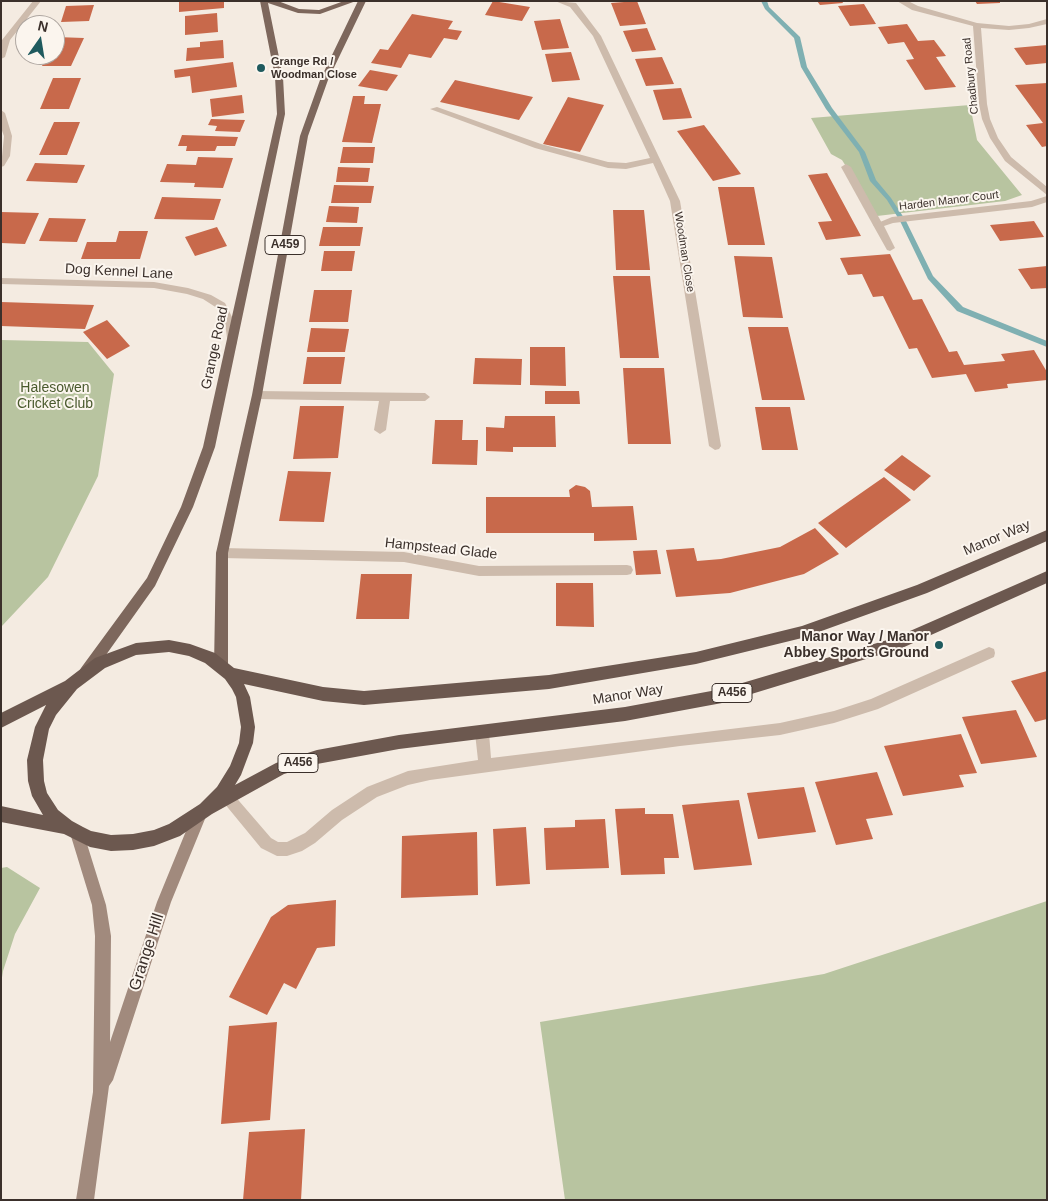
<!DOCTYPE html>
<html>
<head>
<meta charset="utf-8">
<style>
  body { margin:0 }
  #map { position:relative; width:1048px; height:1201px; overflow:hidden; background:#f4ebe1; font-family:Arial,sans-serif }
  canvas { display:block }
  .frame { position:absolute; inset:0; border:2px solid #3b302b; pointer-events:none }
  .north { position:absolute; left:15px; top:15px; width:50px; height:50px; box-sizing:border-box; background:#fbf5ee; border:1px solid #aea6a0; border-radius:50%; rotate:13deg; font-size:14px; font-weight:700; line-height:20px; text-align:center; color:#3b302b }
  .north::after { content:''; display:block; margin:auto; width:18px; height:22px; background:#1f5a5e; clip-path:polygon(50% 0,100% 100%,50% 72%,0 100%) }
</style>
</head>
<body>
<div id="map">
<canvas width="1048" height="1201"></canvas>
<div class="frame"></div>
<div class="north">N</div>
</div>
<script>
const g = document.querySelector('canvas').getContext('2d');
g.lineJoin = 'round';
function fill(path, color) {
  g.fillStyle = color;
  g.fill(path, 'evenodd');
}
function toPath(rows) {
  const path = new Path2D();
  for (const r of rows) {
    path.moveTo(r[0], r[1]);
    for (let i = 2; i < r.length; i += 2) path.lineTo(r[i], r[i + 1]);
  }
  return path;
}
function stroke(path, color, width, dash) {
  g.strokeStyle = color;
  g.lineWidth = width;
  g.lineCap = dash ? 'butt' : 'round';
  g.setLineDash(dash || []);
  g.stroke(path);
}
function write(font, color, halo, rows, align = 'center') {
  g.font = font + ' Arial,sans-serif';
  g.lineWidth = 4;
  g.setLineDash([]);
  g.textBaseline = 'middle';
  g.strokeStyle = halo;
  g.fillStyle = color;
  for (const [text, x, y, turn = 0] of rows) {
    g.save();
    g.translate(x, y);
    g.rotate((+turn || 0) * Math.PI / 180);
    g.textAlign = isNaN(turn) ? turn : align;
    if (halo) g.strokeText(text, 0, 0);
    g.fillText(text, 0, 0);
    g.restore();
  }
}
fill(toPath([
  [970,105,977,140,1022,195,1005,201,877,216,842,160,831,154,811,118],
  [1,340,88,342,114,374,98,476,48,577,1,627],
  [7,867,40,888,15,934,3,971,1,984,1,868],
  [1047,901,1047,1200,565,1200,540,1022,824,974]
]), '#b8c4a0');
fill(toPath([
  [761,1,767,1,769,7,800,37,807,67,832,108,865,152,876,180,891,198,906,221,933,276,963,307,1047,341,1047,347,957,311,928,279,900,221,887,200,870,181,859,152,826,109,801,67,794,38,765,9,761,1]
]), '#7fb0b2');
fill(toPath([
  [179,1,224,1,224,8,179,12],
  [493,1,530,7,522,21,485,15],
  [637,1,646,24,620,26,611,3],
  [817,1,842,1,843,3,820,5],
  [975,1,1000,1,1000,3,977,4],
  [864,4,876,24,850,26,838,6],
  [94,5,89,21,61,22,66,6],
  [217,13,218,32,185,35,185,16],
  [412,14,453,21,448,29,462,31,457,40,444,38,431,58,409,54,401,68,371,63,380,49,388,50],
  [560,19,569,48,542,50,534,21],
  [907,24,918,41,934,40,946,56,936,57,956,87,925,90,906,60,914,59,904,42,888,44,878,27],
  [647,28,656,50,632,52,623,31],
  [56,37,84,38,71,66,42,66,47,55,55,55],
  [223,40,224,58,186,61,187,48,200,47,200,42],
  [1047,45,1047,63,1026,65,1014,48],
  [571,52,580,80,552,82,545,54],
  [662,57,674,84,646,86,635,59],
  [233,62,237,87,192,93,190,76,175,78,174,70],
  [370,70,398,75,387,91,358,86],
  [53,78,81,78,69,109,40,109],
  [455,80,533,97,519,120,440,102],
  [1047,83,1047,146,1042,147,1026,125,1043,123,1015,85],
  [681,88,692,118,663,120,653,90],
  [242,95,244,113,212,117,210,99],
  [353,96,365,96,364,104,381,104,372,143,342,142],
  [568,97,604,105,580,152,543,144],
  [211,119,245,120,240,132,215,131,217,126,208,125],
  [54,122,80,122,67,155,39,155],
  [704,125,741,174,713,181,677,131],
  [182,135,238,137,235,146,217,146,215,151,186,151,187,146,178,146],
  [343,147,375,147,373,163,340,163],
  [198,157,233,158,223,188,194,187,195,183,160,182,167,164,196,165],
  [35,163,85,165,77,183,26,181],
  [338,167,370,168,368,182,336,182],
  [827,173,861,236,826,240,818,222,832,221,808,175],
  [334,185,374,186,371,203,331,203],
  [718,187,754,187,765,245,728,245],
  [162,197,221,199,214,220,154,219],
  [329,206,359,207,357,223,326,222],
  [613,210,644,210,650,270,616,270],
  [1,212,39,213,25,244,1,243],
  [49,218,86,219,77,242,39,241],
  [1034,221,1044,237,1000,241,990,225],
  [217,227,227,246,195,256,185,237],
  [323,227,363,227,360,246,319,246],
  [119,231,148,231,140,259,81,259,87,242,116,242],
  [324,251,355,251,352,271,321,271],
  [890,254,913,300,922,299,949,352,957,351,964,365,1005,361,1001,354,1034,350,1047,372,1047,380,1007,384,1008,388,975,392,966,374,932,378,917,348,909,349,883,296,873,297,862,274,848,275,840,258],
  [734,256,772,257,783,318,743,317],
  [1047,266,1047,288,1031,289,1018,269],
  [613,276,650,276,659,358,620,358],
  [314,290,352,290,348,322,309,322],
  [1,302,94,305,85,329,1,326],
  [107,320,130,346,107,359,83,332],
  [748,327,788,327,805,400,762,400],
  [311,328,349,329,345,352,307,352],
  [530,347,565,347,566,386,530,385],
  [307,357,345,357,341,384,303,384],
  [475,358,522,359,521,385,473,384],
  [623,368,664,368,671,444,628,444],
  [545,391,579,391,580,404,545,404],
  [300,406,344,406,338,458,293,459],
  [755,407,790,407,798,450,762,450],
  [505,416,555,416,556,447,513,447,513,452,486,451,486,427,504,428],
  [435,420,463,420,462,440,478,440,477,465,432,464],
  [902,455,931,476,914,491,884,470],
  [288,471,331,472,324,522,279,521],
  [884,477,911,500,846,548,818,523],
  [576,485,585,487,590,491,592,507,633,506,637,540,594,541,594,533,486,533,486,497,570,497,569,490],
  [815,528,839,554,804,574,730,593,676,597,666,550,694,548,697,561,721,559,780,547],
  [657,550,661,574,636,575,633,551],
  [361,574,412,574,409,619,356,619],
  [556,583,593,583,594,627,556,626],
  [1047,671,1047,719,1035,722,1011,681],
  [1016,710,1037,757,981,764,962,717],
  [961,734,977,773,959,775,964,787,903,796,884,746],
  [877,772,893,815,866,819,873,839,836,845,815,782],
  [804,787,816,832,758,839,747,793],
  [739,800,752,865,694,870,682,805],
  [645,808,645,814,673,814,679,858,664,858,665,874,621,875,615,809],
  [605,819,609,868,546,870,544,828,575,827,575,820],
  [526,827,530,884,496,886,493,829],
  [477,832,478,895,401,898,402,836],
  [336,900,335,946,317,948,296,989,284,983,267,1015,229,997,271,917,288,905],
  [277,1022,270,1120,221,1124,229,1026],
  [305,1129,301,1200,243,1200,249,1132]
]), '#c8694b');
fill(toPath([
  [846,164,851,167,883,225,881,227,878,228,873,225,841,167,846,164]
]), '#cdbbac');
fill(toPath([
  [33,1,41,1,10,40,5,57,1,59,2,40,33,1],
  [555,1,576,3,601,36,680,201,721,446,719,449,715,450,709,446,670,201,653,163,626,169,608,168,535,148,430,109,437,107,541,144,608,162,626,163,650,158,593,36,570,7,555,1],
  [897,1,908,1,918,6,977,23,1009,26,1029,24,1047,19,1047,24,1029,28,1009,30,981,28,987,104,990,119,998,138,1011,157,1047,187,1047,195,1005,161,990,138,982,119,979,104,973,26,912,10,897,1],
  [1,110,5,113,12,136,10,156,4,166,1,167,4,136,1,128,1,110],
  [1047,196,1047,202,1032,207,893,223,884,226,895,248,890,251,887,250,873,225,892,217,1031,201,1047,196],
  [1,278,154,282,188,288,211,295,225,303,235,323,237,342,236,345,228,345,225,323,217,308,203,299,187,294,154,288,1,284,1,278],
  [257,391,425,393,430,397,425,401,390,401,386,430,380,434,374,430,379,401,257,399,252,395,257,391],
  [222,548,404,552,479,566,627,565,631,566,633,570,631,574,627,575,479,576,404,562,222,558,218,557,216,553,218,549,222,548],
  [989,647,994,649,995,653,994,657,878,709,834,723,780,735,680,746,430,780,408,785,377,797,342,820,315,843,302,851,287,856,277,856,261,848,215,792,217,787,222,785,227,787,271,838,278,842,287,842,305,833,332,810,367,787,408,771,478,760,475,733,477,728,482,727,487,728,489,733,491,758,780,723,834,711,871,699,989,647]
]), '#cdbbac');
fill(toPath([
  [200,807,205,809,207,814,171,902,113,1080,109,1086,94,1200,76,1200,93,1092,95,936,92,905,70,833,72,828,77,826,82,828,106,905,111,936,110,1042,157,902,195,809,200,807]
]), '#a18a7d');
fill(toPath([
  [260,1,278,1,299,9,319,10,344,1,356,1,320,14,298,13,268,3,283,77,285,114,215,447,193,507,155,586,91,676,86,678,81,676,79,672,81,668,147,578,181,507,203,447,277,114,275,77,260,1],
  [358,1,366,1,328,80,308,136,262,395,228,553,228,666,226,670,221,672,216,670,214,666,216,553,252,395,300,136,320,80,358,1]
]), '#7d675c');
fill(toPath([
  [1047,530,1047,541,927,593,802,638,696,664,549,689,364,705,323,701,244,684,250,697,255,727,253,743,241,775,235,785,276,763,317,750,399,735,625,707,722,689,894,638,1047,571,1047,583,902,648,722,703,625,721,399,749,317,764,284,774,212,814,180,836,154,846,133,850,111,851,90,847,64,834,1,822,1,806,43,815,32,796,28,781,27,760,35,727,46,705,1,728,1,713,65,681,95,658,136,643,169,640,190,644,215,653,234,668,323,687,364,691,549,675,696,652,802,626,917,585,1047,530],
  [169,652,189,656,205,663,225,679,232,689,236,697,241,727,239,743,230,766,217,787,200,804,169,824,154,830,133,834,111,835,91,831,83,827,72,821,58,810,47,793,44,781,43,760,49,729,56,715,77,689,105,668,136,655,169,652]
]), '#6c584f');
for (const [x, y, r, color] of [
  [261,68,5,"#1f5a5e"],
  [939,645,5,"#1f5a5e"]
]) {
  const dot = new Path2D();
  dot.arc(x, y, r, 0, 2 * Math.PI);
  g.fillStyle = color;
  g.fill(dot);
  stroke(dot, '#fbf5ee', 2);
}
write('bold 11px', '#3b302b', '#fbf5ee', [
  ["Grange Rd /",271,62],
  ["Woodman Close",271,75]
], 'left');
write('11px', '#3b302b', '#fbf5ee', [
  ["Chadbury Road",971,76,-96],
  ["Harden Manor Court",949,201,-7],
  ["Woodman Close",684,252,81]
]);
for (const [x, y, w] of [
  [285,245,40],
  [732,693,40],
  [298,763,40]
]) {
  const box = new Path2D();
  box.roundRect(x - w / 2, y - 9.5, w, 19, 4);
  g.fillStyle = '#fbf5ee';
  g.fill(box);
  stroke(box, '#3b302b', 1);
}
write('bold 12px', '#3b302b', null, [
  ["A459",285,245],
  ["A456",732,693],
  ["A456",298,763]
]);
write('14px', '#3b302b', '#fbf5ee', [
  ["Dog Kennel Lane",119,272,3],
  ["Grange Road",215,348,-78],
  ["Manor Way",997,538,-23],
  ["Hampstead Glade",441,549,6],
  ["Manor Way",628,695,-9]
]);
write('14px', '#4a5a2e', '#fbf5ee', [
  ["Halesowen",55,388],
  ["Cricket Club",55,404]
]);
write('bold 14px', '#3b302b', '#fbf5ee', [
  ["Manor Way / Manor",929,637],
  ["Abbey Sports Ground",929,653]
], 'right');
write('16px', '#3b302b', '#fbf5ee', [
  ["Grange Hill",147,952,-72]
]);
</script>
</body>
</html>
